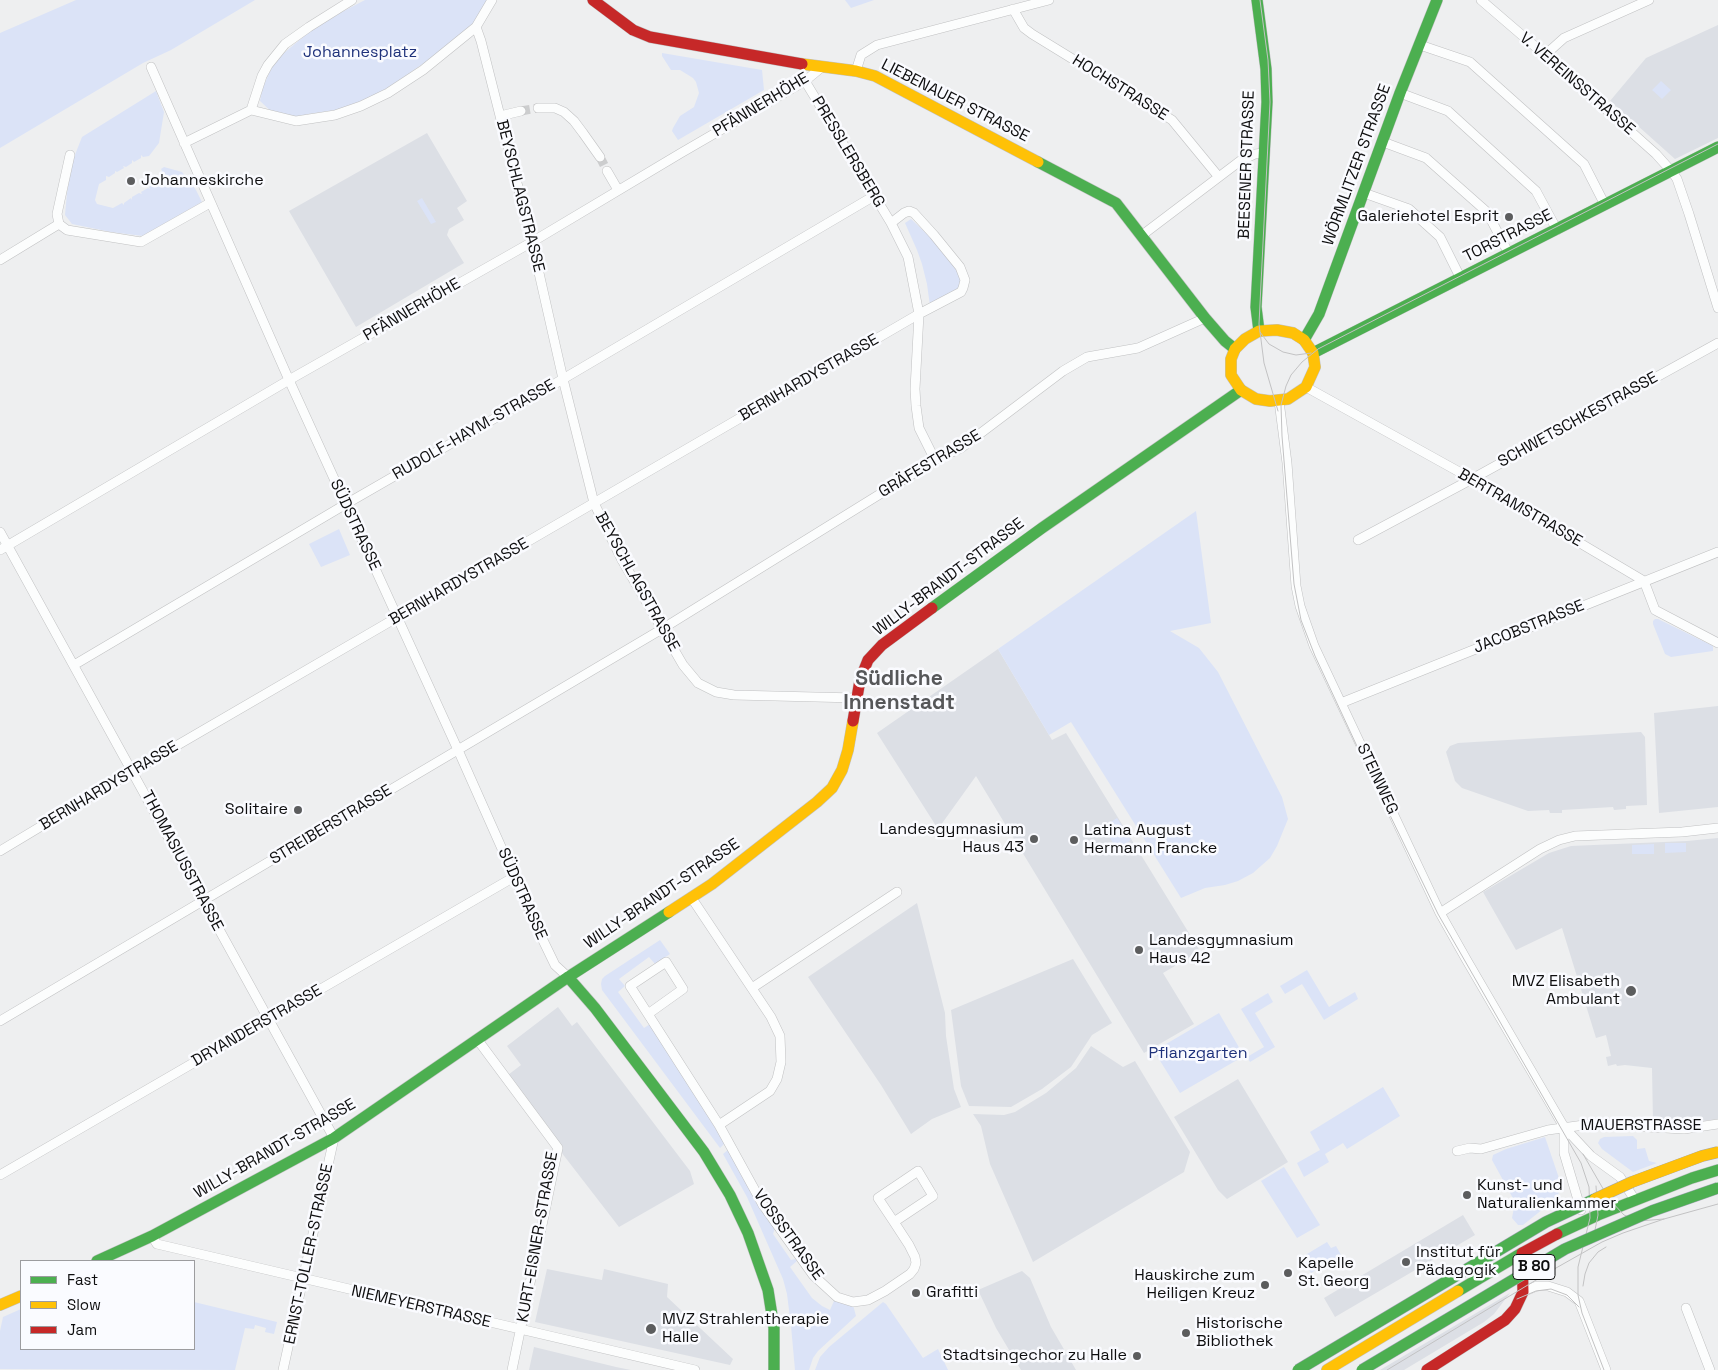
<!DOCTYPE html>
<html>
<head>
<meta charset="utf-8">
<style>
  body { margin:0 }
  #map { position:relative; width:1718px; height:1370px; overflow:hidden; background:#eeeff0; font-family:"Space Grotesk",sans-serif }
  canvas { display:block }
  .legend { position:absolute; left:20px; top:1260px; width:175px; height:90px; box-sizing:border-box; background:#fafbff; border:1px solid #9c9c9f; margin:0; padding:6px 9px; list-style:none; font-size:15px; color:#0e0e0f }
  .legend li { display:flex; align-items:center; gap:10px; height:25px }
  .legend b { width:25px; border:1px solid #9c9c9f }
</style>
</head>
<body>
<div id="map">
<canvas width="1718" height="1370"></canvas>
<ul class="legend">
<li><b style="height:6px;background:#4caf50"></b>Fast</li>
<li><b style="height:6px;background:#ffc107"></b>Slow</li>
<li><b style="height:6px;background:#c62828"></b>Jam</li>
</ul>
</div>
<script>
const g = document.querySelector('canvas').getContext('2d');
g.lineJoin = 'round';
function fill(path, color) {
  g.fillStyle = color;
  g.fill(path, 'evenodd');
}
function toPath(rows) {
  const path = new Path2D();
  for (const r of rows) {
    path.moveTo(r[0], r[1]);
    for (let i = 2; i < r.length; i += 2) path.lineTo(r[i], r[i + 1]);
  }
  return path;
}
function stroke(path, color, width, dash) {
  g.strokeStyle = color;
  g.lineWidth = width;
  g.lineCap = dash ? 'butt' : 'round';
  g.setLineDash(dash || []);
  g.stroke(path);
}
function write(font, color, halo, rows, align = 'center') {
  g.font = font + ' "Space Grotesk",sans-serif';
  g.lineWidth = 5;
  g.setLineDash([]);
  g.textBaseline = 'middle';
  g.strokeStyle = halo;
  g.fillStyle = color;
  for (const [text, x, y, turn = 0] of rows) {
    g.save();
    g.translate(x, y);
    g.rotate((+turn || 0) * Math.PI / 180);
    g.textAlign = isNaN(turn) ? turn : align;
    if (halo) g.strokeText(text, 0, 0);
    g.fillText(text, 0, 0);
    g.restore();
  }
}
fill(toPath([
  [1718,25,1718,138,1675,159,1610,101,1646,58],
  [427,133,467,201,457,208,464,220,449,229,447,235,464,263,356,327,289,211],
  [998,649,1052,740,1066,733,1200,951,1163,973,1194,1024,1144,1053,976,776,938,829,877,733],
  [1718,706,1718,807,1659,813,1654,713],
  [1641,732,1645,737,1647,805,1626,806,1626,809,1614,810,1613,807,1562,810,1562,813,1550,813,1549,810,1528,811,1462,788,1455,781,1446,752,1450,746,1458,743],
  [1718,838,1718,1119,1685,1123,1653,1122,1652,1068,1625,1065,1617,1066,1616,1064,1608,1066,1606,1057,1611,1056,1606,1035,1596,1038,1562,928,1516,950,1483,892,1549,853,1571,846,1687,841],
  [917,903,945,1013,946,1036,954,1089,961,1107,932,1119,911,1134,881,1085,808,977],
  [1073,959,1112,1023,1092,1035,1071,1067,1042,1089,1011,1107,969,1106,961,1086,951,1010],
  [558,1007,572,1026,577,1022,690,1171,694,1184,619,1227,558,1148,508,1075,521,1065,507,1046],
  [1091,1046,1123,1067,1135,1061,1190,1152,1184,1172,1033,1262,990,1164,981,1126,973,1114,1004,1115,1015,1112,1046,1093,1076,1068],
  [1238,1079,1288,1162,1227,1199,1218,1190,1174,1117],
  [1463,1215,1475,1235,1335,1317,1324,1298],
  [547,1269,602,1280,604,1269,668,1284,667,1297,733,1359,730,1365,535,1322],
  [1022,1271,1030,1278,1051,1327,1076,1370,1021,1370,996,1328,978,1290],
  [1510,1293,1494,1314,1484,1322,1404,1370,1380,1370],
  [534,1347,616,1367,631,1370,529,1370]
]), '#dcdfe5');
fill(toPath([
  [76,0,255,0,171,50,143,63,0,148,0,33],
  [365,0,491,0,476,27,385,90,361,102,336,110,308,114,295,118,275,115,260,101,262,89,272,67,284,53,309,32,340,13],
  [845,0,874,0,851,8],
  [662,53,762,70,764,90,678,140,672,131,673,128,680,116,694,107,699,93,696,82,693,78,680,70,671,70,662,56],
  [1661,81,1671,90,1662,99,1652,90],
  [156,91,164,112,159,143,149,156,143,157,141,155,141,158,134,162,132,160,132,163,126,167,123,166,124,168,117,172,115,171,115,173,109,177,106,176,106,180,99,184,95,200,97,204,113,208,122,203,124,205,124,203,131,198,132,200,132,197,139,193,142,194,141,192,148,188,150,189,149,187,156,183,158,184,158,181,161,175,159,173,162,171,161,169,164,167,182,172,196,190,202,202,143,236,111,232,72,224,65,215,67,193,71,165,82,137],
  [422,198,436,222,431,224,417,201],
  [911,219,930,237,957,269,961,280,958,289,930,306,927,284,922,264,917,250,905,223],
  [1196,511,1211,623,1170,631,1199,648,1218,672,1282,797,1288,819,1277,846,1270,858,1253,873,1238,881,1225,885,1205,888,1181,898,1071,722,1049,735,998,649],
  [339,529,350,555,321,567,309,544],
  [1655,619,1658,619,1713,646,1713,651,1671,657,1665,654,1653,624,1653,621],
  [1117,818,1131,840,1117,849,1103,827],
  [1665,843,1686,843,1686,852,1665,853],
  [1654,844,1654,854,1632,854,1632,845],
  [660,940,670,954,655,964,649,957,619,979,625,986,618,992,644,1028,650,1024,725,1143,720,1148,602,990,601,984,602,979,605,976],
  [1307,970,1329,1007,1355,992,1358,999,1324,1020,1302,984,1285,994,1280,986],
  [1268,993,1273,1002,1255,1013,1275,1047,1250,1062,1247,1057,1264,1047,1241,1009],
  [1219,1013,1244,1056,1180,1093,1154,1051],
  [1383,1087,1400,1116,1347,1149,1343,1143,1325,1154,1329,1162,1304,1177,1297,1163,1320,1150,1310,1132],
  [1633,1136,1637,1140,1637,1149,1645,1148,1649,1161,1657,1163,1633,1172,1602,1149,1598,1143,1600,1139,1604,1137],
  [1545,1137,1560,1181,1558,1197,1523,1225,1518,1225,1512,1218,1515,1202,1492,1160,1493,1155,1506,1149],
  [729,1149,741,1174,775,1228,773,1234,791,1260,795,1259,797,1261,790,1267,812,1298,822,1306,830,1310,834,1301,853,1305,856,1316,818,1351,813,1358,809,1370,795,1370,791,1326,787,1294,783,1279,747,1197,723,1154],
  [1284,1167,1320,1225,1297,1238,1261,1181],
  [1327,1242,1331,1248,1336,1246,1341,1255,1311,1273,1302,1257],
  [194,1302,277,1322,274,1334,265,1332,266,1328,255,1325,254,1329,245,1328,235,1370,0,1369,0,1331,3,1317,21,1309,21,1349,194,1349],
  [883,1302,886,1304,923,1358,938,1349,948,1370,815,1370,820,1357,829,1347]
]), '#dbe3f7');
stroke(toPath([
  [521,111,538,108],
  [600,157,607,171]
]), '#cccdce', 9, [9, 4.5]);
const street = toPath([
  [1481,0,1545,55,1656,154,1673,173,1677,179,1689,214,1718,308],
  [1013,9,1024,28,1032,34,1172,120,1218,176],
  [476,27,481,41,532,242,563,379,594,503,622,560,683,665,698,683,716,692,734,695,856,698],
  [1420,45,1470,62,1584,164,1605,205],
  [1545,55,1564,38,1649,0],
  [151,67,289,380,458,750,539,932,555,965,568,977],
  [856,71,861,55,877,45,1049,0],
  [805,81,891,223,908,257,919,314,915,389,916,406,919,428,935,460],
  [1400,93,1448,111,1536,191,1557,230],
  [538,108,555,108,564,112,574,121,583,133,600,157],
  [251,110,262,76,268,65,285,44,309,27,352,0],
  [500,116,521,111],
  [1383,142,1426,158,1487,212,1509,254],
  [184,143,251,110,296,121,335,115,361,106,388,93,423,70,476,27,492,0],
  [70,155,57,214,59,224,67,230,141,242,210,203],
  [607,171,618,190],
  [1364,193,1409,209,1440,237,1461,279],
  [1141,236,1240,161,1255,154,1264,153],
  [0,260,59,224],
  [1306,387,1472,479,1644,581,1655,610,1718,643],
  [1279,401,1287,463,1296,586,1300,606,1314,646,1440,913,1466,959,1564,1127,1591,1156,1620,1177,1635,1200],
  [0,532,334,1138,283,1370],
  [1358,540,1472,479,1718,343],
  [0,550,289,380,532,242,681,153,805,81,822,67],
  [74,665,346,504,563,379,874,196],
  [1341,703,1718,552],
  [0,851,133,771,415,607,919,314,961,292,963,288,965,280,960,267,934,235,914,213,909,211,904,213,891,223],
  [691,897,771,1017,780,1036,781,1062,777,1079,770,1091,719,1125,763,1205,813,1275,837,1297,853,1302,868,1300,885,1291,910,1274,914,1269,916,1263,915,1257,909,1245,894,1222],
  [1440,913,1540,849,1559,840,1575,836,1682,832,1718,828],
  [752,988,897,892],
  [648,1014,683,989,666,962,630,986,719,1125],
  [0,1021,662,629,935,460,961,448,1063,371,1087,357,1138,348,1205,318],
  [477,1039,558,1148,512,1370],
  [1564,1127,1564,1153,1581,1210],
  [1457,1151,1470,1148,1481,1149,1548,1130,1591,1124,1684,1129,1718,1124],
  [918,1171,933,1196,894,1222,878,1198,918,1171],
  [0,1175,514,877],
  [152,1236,157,1244,695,1370],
  [1523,1292,1537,1286,1548,1286,1567,1292,1579,1301,1606,1370],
  [1686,1308,1710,1370]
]);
const fast = toPath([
  [1257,0,1266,69,1267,102,1256,307,1259,331],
  [1038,162,1116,203,1205,318,1225,341,1235,349],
  [1304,340,1319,314,1400,93,1437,0],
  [1313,353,1718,147],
  [932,608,1042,528,1241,390],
  [568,977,595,1008,704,1152,730,1195,748,1233,768,1290,774,1328,774,1370],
  [1557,1234,1598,1215,1692,1178,1718,1170],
  [97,1261,152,1236,334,1138,568,977,669,912],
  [1458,1291,1522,1253]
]);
const slow = toPath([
  [802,64,856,71,875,76,1038,162],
  [1277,330,1293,333,1304,340,1313,353,1315,367,1306,387,1288,399,1270,401,1256,399,1241,390,1231,375,1231,359,1235,349,1245,339,1259,331,1277,330],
  [669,912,712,884,817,802,832,788,842,770,848,750,853,721],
  [0,1305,21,1296],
  [1327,1370,1458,1291]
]);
const jam = toPath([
  [593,0,633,30,650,37,802,64],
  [853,721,860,680,868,660,882,645,932,608],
  [1427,1370,1505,1320,1515,1309,1523,1292,1522,1253,1557,1234]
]);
stroke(street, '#c0c1c2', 10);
stroke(fast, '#c0c1c2', 12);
stroke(slow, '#c0c1c2', 12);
stroke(jam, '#c0c1c2', 12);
stroke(street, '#fcfdfd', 9);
stroke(fast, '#4caf50', 11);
stroke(slow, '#ffc107', 11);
stroke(jam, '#c62828', 11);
stroke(toPath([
  [1260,0,1268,60,1270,102,1259,324,1264,363,1278,411],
  [1260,332,1269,344,1283,352,1296,355,1311,353],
  [1583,1154,1609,1199,1624,1215,1639,1221,1664,1219],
  [1594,1235,1598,1215,1596,1186],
  [1583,1286,1585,1274,1589,1263,1598,1252,1606,1247],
  [1517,1299,1536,1291,1551,1289,1567,1295,1579,1307],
  [1387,1370,1556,1268,1602,1242,1623,1233,1664,1219,1718,1204],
  [1604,1370,1582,1313,1578,1295,1578,1267,1590,1218,1589,1187,1581,1163,1438,914,1369,772,1315,656,1301,620,1294,584,1282,436,1281,405,1286,386,1291,375,1302,362,1318,349,1718,144]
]), '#c2c2c3', 1);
const fastBridge = toPath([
  [1298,1370,1546,1222,1595,1199],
  [1362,1370,1565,1249,1652,1211,1718,1188]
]);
const slowBridge = toPath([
  [1595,1199,1632,1182,1702,1156,1718,1152]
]);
stroke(fastBridge, '#a1a6b4', 12, []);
stroke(slowBridge, '#a1a6b4', 12, []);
stroke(fastBridge, '#4caf50', 11);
stroke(slowBridge, '#ffc107', 11);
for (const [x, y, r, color] of [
  [131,181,5,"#5c5d5e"],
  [1509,217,5,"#5c5d5e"],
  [298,810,5,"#5c5d5e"],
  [1034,839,5,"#5c5d5e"],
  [1074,840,5,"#5c5d5e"],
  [1139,950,5,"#5c5d5e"],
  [1631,991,6,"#5c5d5e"],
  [1467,1195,5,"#5c5d5e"],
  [1406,1262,5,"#5c5d5e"],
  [1288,1273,5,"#5c5d5e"],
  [1265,1285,5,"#5c5d5e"],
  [916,1293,5,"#5c5d5e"],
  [651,1329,6,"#5c5d5e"],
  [1186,1333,5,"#5c5d5e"],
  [1137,1356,5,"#5c5d5e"]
]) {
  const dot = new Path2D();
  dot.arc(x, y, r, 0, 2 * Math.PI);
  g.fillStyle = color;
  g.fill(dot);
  stroke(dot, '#fafbff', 2);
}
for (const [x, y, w] of [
  [1534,1267,42]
]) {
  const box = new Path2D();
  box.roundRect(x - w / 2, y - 12.5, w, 25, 4);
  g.fillStyle = '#fafbff';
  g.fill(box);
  stroke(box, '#0e0e0f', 1);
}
write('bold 15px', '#0e0e0f', null, [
  ["B 80",1534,1267]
]);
write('16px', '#1f327b', '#fafbff', [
  ["Johannesplatz",360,53],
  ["Pflanzgarten",1198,1054]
]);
write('16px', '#0e0e0f', '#fafbff', [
  ["V. VEREINSSTRASSE",1577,84,41],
  ["HOCHSTRASSE",1120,88,32],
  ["LIEBENAUER STRASSE",955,101,27],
  ["PFÄNNERHÖHE",761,105,-31],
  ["PRESSLERSBERG",848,152,59],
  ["BEESENER STRASSE",1247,165,-88],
  ["WÖRMLITZER STRASSE",1357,165,-70],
  ["BEYSCHLAGSTRASSE",520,196,76],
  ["TORSTRASSE",1508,236,-27],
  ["PFÄNNERHÖHE",412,310,-30],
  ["BERNHARDYSTRASSE",809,378,-30],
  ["SCHWETSCHKESTRASSE",1578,420,-29],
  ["RUDOLF-HAYM-STRASSE",474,430,-30],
  ["GRÄFESTRASSE",930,464,-31],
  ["BERTRAMSTRASSE",1520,508,30],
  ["SÜDSTRASSE",355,525,65],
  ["WILLY-BRANDT-STRASSE",949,577,-37],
  ["BERNHARDYSTRASSE",459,582,-30],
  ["BEYSCHLAGSTRASSE",637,582,61],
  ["JACOBSTRASSE",1529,627,-22],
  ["STEINWEG",1377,779,65],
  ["BERNHARDYSTRASSE",109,786,-31],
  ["STREIBERSTRASSE",331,825,-31],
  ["THOMASIUSSTRASSE",182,861,62],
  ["SÜDSTRASSE",522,894,66],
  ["WILLY-BRANDT-STRASSE",662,894,-34],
  ["DRYANDERSTRASSE",257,1026,-30],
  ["MAUERSTRASSE",1641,1126],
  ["WILLY-BRANDT-STRASSE",275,1149,-30],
  ["VOSSSTRASSE",788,1235,54],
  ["KURT-EISNER-STRASSE",538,1237,-80],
  ["ERNST-TOLLER-STRASSE",309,1254,-78],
  ["NIEMEYERSTRASSE",421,1307,13]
]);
write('16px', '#0e0e0f', '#fafbff', [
  ["Johanneskirche",141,181],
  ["Galeriehotel Esprit",1499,217,"right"],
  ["Solitaire",288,810,"right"],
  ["Landesgymnasium",1024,830,"right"],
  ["Haus 43",1024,848,"right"],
  ["Latina August",1084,831],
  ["Hermann Francke",1084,849],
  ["Landesgymnasium",1149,941],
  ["Haus 42",1149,959],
  ["MVZ Elisabeth",1620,982,"right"],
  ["Ambulant",1620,1000,"right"],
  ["Kunst- und",1477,1186],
  ["Naturalienkammer",1477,1204],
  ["Institut für",1416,1253],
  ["Pädagogik",1416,1271],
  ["Kapelle",1298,1264],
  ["St. Georg",1298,1282],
  ["Hauskirche zum",1255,1276,"right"],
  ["Heiligen Kreuz",1255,1294,"right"],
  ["Grafitti",926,1293],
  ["MVZ Strahlentherapie",662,1320],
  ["Halle",662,1338],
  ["Historische",1196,1324],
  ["Bibliothek",1196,1342],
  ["Stadtsingechor zu Halle",1127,1356,"right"]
], 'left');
write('bold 21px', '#565759', '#fafbff', [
  ["Südliche",899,679],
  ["Innenstadt",899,703]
]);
</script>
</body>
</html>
